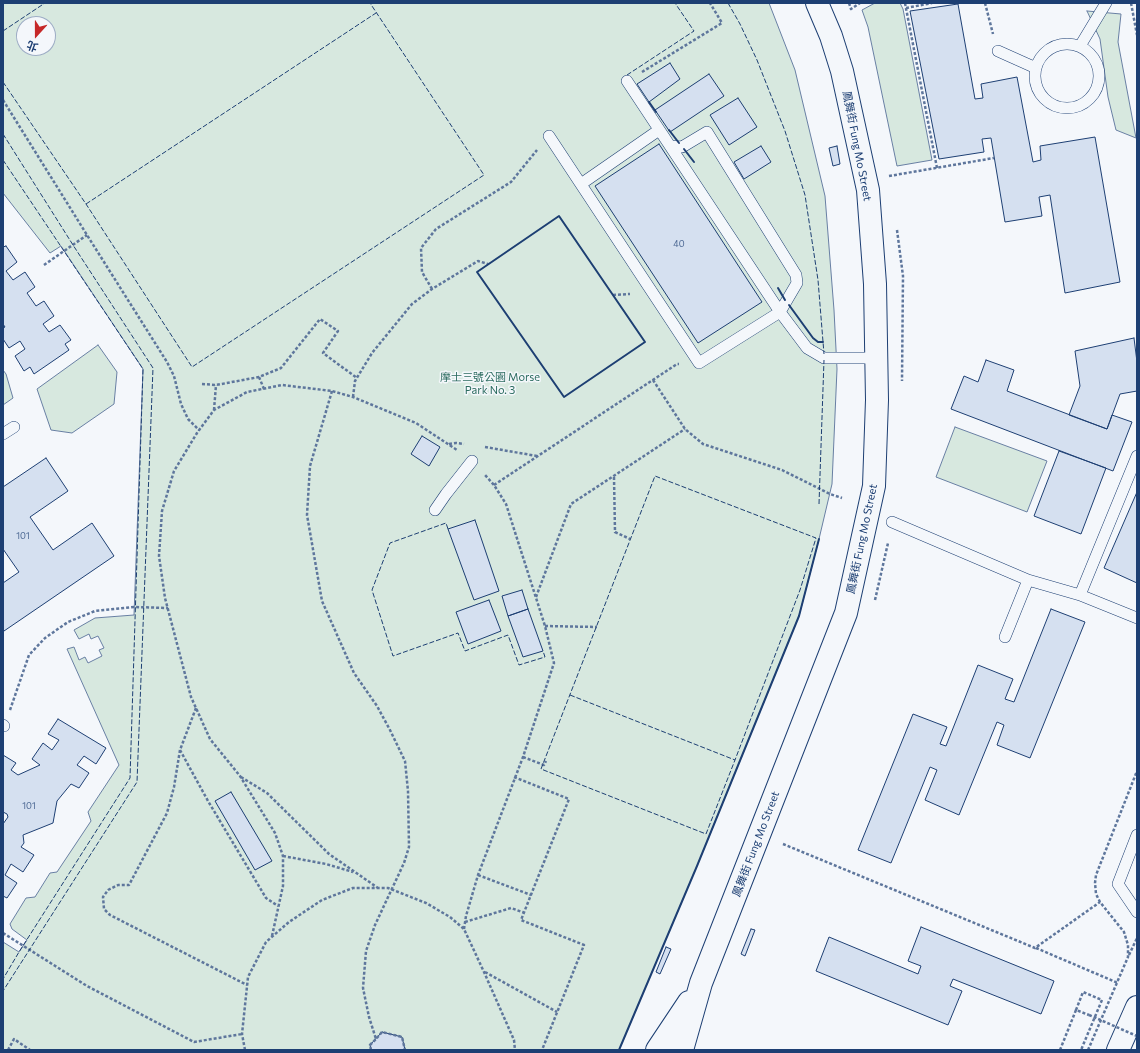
<!DOCTYPE html>
<html>
<head>
<meta charset="utf-8">
<style>
  body { margin:0 }
  #map { position:relative; width:1140px; height:1053px; overflow:hidden; background:#f4f7fb; font-family:Commissioner,"Noto Sans TC",sans-serif }
  canvas { display:block }
  .frame { position:absolute; inset:0; border:4px solid #1d3f73; pointer-events:none }
  .north { position:absolute; left:16px; top:16px; width:40px; height:40px; box-sizing:border-box; background:#f4f7fb; border:1px solid #9eadc5; border-radius:50%; rotate:201deg; font-size:11px; font-weight:700; line-height:16px; text-align:center; color:#1d3f73 }
  .north::after { content:''; display:block; margin:auto; width:14px; height:18px; background:#c62828; clip-path:polygon(50% 0,100% 100%,50% 72%,0 100%) }
</style>
</head>
<body>
<div id="map">
<canvas width="1140" height="1053"></canvas>
<div class="frame"></div>
<div class="north">北</div>
</div>
<script>
const g = document.querySelector('canvas').getContext('2d');
g.lineJoin = 'round';
function fill(path, color) {
  g.fillStyle = color;
  g.fill(path, 'evenodd');
}
function toPath(rows) {
  const path = new Path2D();
  for (const r of rows) {
    if (r.length === 3) {
      path.moveTo(r[0] + r[2], r[1]);
      path.arc(r[0], r[1], r[2], 0, 2 * Math.PI);
      continue;
    }
    path.moveTo(r[0], r[1]);
    for (let i = 2; i < r.length; i += 2) path.lineTo(r[i], r[i + 1]);
  }
  return path;
}
function stroke(path, color, width, dash) {
  g.strokeStyle = color;
  g.lineWidth = width;
  g.lineCap = dash ? 'butt' : 'round';
  g.setLineDash(dash || []);
  g.stroke(path);
}
function write(font, color, halo, rows, align = 'center') {
  g.font = font + ' Commissioner,"Noto Sans TC",sans-serif';
  g.lineWidth = 3;
  g.setLineDash([]);
  g.textBaseline = 'middle';
  g.strokeStyle = halo;
  g.fillStyle = color;
  for (const [text, x, y, turn = 0] of rows) {
    g.save();
    g.translate(x, y);
    g.rotate((+turn || 0) * Math.PI / 180);
    g.textAlign = isNaN(turn) ? turn : align;
    if (halo) g.strokeText(text, 0, 0);
    g.fillText(text, 0, 0);
    g.restore();
  }
}
const green = toPath([
  [3,3,769,3,795,70,825,196,834,310,837,369,832,484,819,539,799,616,697,866,619,1050,3,1050,3,942,19,952,27,940,12,929,10,924,26,898,35,897,50,873,57,872,91,821,88,812,119,765,67,649,74,647,79,660,85,657,88,663,102,656,99,650,104,648,98,636,91,639,89,634,79,639,74,630,95,618,134,615,143,369,61,246,50,253,3,193,3,3],
  [24,24,48,24,48,48,24,48,24,24],
  [875,3,900,3,903,9,932,160,897,166,868,27,862,10,875,3],
  [1087,11,1121,14,1118,42,1136,138,1116,130,1108,97,1100,39,1087,11],
  [98,345,117,372,114,404,72,433,51,430,37,389,98,345],
  [3,370,6,374,13,398,3,405,3,370],
  [955,427,1047,461,1027,512,936,477,955,427]
]);
fill(green, '#d7e8df');
stroke(green, '#687fa3', 1);
const building = toPath([
  [958,4,975,99,983,98,981,84,1017,77,1033,162,1041,160,1040,146,1095,137,1120,282,1065,293,1050,195,1039,197,1042,216,1005,222,991,138,982,139,984,152,939,159,910,11,958,4],
  [670,63,680,79,649,102,637,84,670,63],
  [709,74,724,96,670,132,655,110,709,74],
  [738,98,757,127,729,145,710,115,738,98],
  [659,144,762,302,698,343,595,186,659,144],
  [761,146,771,162,744,179,734,162,761,146],
  [837,146,840,164,833,166,829,148,837,146],
  [6,246,17,262,6,271,13,280,25,272,35,287,27,293,36,306,44,301,54,316,43,324,49,332,60,325,71,340,65,344,69,350,34,374,30,367,24,371,15,356,25,349,20,341,9,348,3,339,3,328,5,327,3,324,3,247,6,246],
  [1134,338,1137,362,1137,391,1120,394,1107,429,1069,415,1080,386,1075,351,1134,338],
  [986,360,1014,370,1007,391,1107,429,1112,415,1132,422,1113,471,951,409,964,376,978,382,986,360],
  [422,436,440,447,429,466,411,454,422,436],
  [1059,451,1106,468,1081,534,1034,516,1059,451],
  [46,458,68,491,30,517,53,550,92,523,114,556,4,631,3,629,3,583,19,572,3,549,3,487,46,458],
  [1137,492,1137,583,1104,568,1137,492],
  [475,520,499,591,474,600,448,529,475,520],
  [522,590,528,609,508,616,502,596,522,590],
  [489,600,501,631,468,644,456,612,489,600],
  [528,609,543,651,523,657,508,616,528,609],
  [1051,609,1085,622,1030,758,997,745,1004,725,997,722,959,815,925,800,937,770,930,767,891,863,858,850,913,714,947,727,940,744,946,746,978,665,1013,679,1005,699,1014,702,1051,609],
  [58,719,106,748,96,764,84,756,77,765,89,773,79,788,71,784,57,801,53,823,23,835,24,843,21,847,34,855,23,872,11,864,5,875,17,883,7,898,3,896,3,824,8,817,7,814,3,812,3,755,16,763,11,770,18,775,40,765,32,759,43,743,52,750,59,740,48,734,58,719],
  [231,792,272,861,255,870,215,801,231,792],
  [921,927,1054,981,1041,1014,953,979,950,986,962,991,948,1025,816,971,829,937,918,974,921,966,908,961,921,927],
  [751,929,755,930,745,956,741,954,751,929],
  [666,947,671,949,660,974,656,972,666,947],
  [382,1032,402,1037,405,1050,371,1050,370,1045,382,1032]
]);
fill(building, '#d5e0f0');
stroke(building, '#1d3f73', 1);
const service = toPath([
  [1067,76,32],
  [1080,46,1106,3],
  [998,51,1036,68],
  [627,81,780,312,807,348,824,358,876,358],
  [549,136,699,363,780,312,797,283,796,275,707,132,682,147,671,146],
  [581,184,659,130],
  [3,434,14,427],
  [435,510,446,494,472,461],
  [892,522,1028,580,1080,595,1137,618],
  [1080,595,1137,456],
  [1005,637,1028,580],
  [3,725,4,726],
  [1137,835,1118,884,1137,912]
]);
const tertiary = toPath([
  [1118,1050,1137,1007]
]);
const secondary = toPath([
  [657,1050,689,1002],
  [682,1050,701,983,846,613,874,486,877,400,875,284,868,190,842,71,831,36,817,3]
]);
stroke(service, '#1d3f73', 12);
stroke(tertiary, '#1d3f73', 24);
stroke(secondary, '#1d3f73', 24);
stroke(toPath([
  [849,3,851,9,860,3],
  [905,3,937,168],
  [985,3,993,34],
  [1131,3,1137,35],
  [906,8,932,3],
  [642,72,722,23,710,3],
  [3,100,87,235,167,362,174,376,181,404,188,419,199,430],
  [889,176,994,158],
  [897,230,903,276,902,381],
  [44,265,87,235],
  [432,289,422,272,421,248,436,229,511,182,537,150],
  [613,295,630,294],
  [259,377,264,389],
  [653,380,685,429,703,444,782,470,830,494,842,498],
  [202,384,216,385,259,377,281,368,320,319,338,331,323,353,357,378],
  [332,391,310,466,307,515,322,601,354,673,377,706,390,730,405,761,408,791,409,847,404,863,375,925,366,951,363,988,369,1017,376,1039,382,1032,402,1037,405,1050],
  [353,397,355,381,372,353,412,304,432,289,478,261,488,264],
  [214,410,216,385],
  [449,444,456,443,464,444],
  [485,447,537,456],
  [614,477,615,532,630,539],
  [494,485,677,364,679,364],
  [536,597,571,504,685,429],
  [875,600,888,543],
  [545,626,597,627],
  [196,708,180,750,174,787,167,813,129,885,118,885,108,890,103,897,104,909,110,915,247,985],
  [10,710,29,655,45,638,68,622,95,611,134,607,168,608],
  [180,750,208,801,266,898,278,906],
  [523,757,544,765,546,761],
  [241,777,267,793,329,854,378,888],
  [514,777,569,799,521,920,584,945,542,1050],
  [783,844,1035,948,1100,902],
  [283,856,326,864,353,872],
  [478,875,531,895],
  [465,922,511,908,525,913],
  [464,929,466,916,478,875,523,757,554,663,545,626,506,504,494,485,485,475],
  [3,933,87,986,194,1042,242,1034],
  [272,936,283,886,283,856,275,833,240,776,210,739,196,708,191,697,165,598,159,556,162,511,174,471,197,433,214,410,247,392,282,385,332,391,353,397,416,423,457,450],
  [1036,948,1118,983],
  [1129,955,1137,938],
  [485,972,557,1012],
  [1076,1010,1083,992,1102,1000,1081,1050],
  [8,1050,14,1039,30,1050],
  [245,1050,242,1034,248,977,266,942,289,922,322,900,353,888,388,888,426,903,450,917,464,929,484,972,514,1040,515,1050],
  [371,1050,370,1045,376,1039],
  [1060,1050,1076,1010,1089,1015],
  [1088,1050,1128,957,1128,945,1124,932,1100,902,1096,894,1095,883,1096,875,1137,771]
]), '#5e769c', 2.5, [3, 2]);
stroke(service, '#f4f7fb', 11);
stroke(tertiary, '#f4f7fb', 22);
stroke(secondary, '#f4f7fb', 22);
stroke(toPath([
  [1089,1015,1137,1036]
]), '#5e769c', 2.5, [3, 2]);
stroke(toPath([
  [728,3,740,24,757,60,785,131,805,195,818,280,824,354],
  [3,31,45,3],
  [627,75,694,31,675,3],
  [3,82,86,204,192,367,484,175,370,3],
  [3,134,73,245,153,368,137,782,3,991],
  [3,160,143,369,130,778,19,952,3,979],
  [86,204,376,13],
  [819,504,824,360],
  [448,529,446,523,390,543,372,590,393,656,458,633,465,651,508,635,519,665,545,657,543,651],
  [570,695,735,760,706,834,541,769,655,476,816,538,800,590,735,760]
]), '#1d3f73', 1, [5, 2]);
stroke(toPath([
  [649,102,656,112],
  [669,130,679,143],
  [684,149,694,162],
  [559,216,645,342,564,397,477,272,559,216],
  [778,288,785,300],
  [789,305,813,338,818,342,823,342],
  [619,1050,697,866,799,616,819,539]
]), '#1d3f73', 2);
write('9px', '#4b6792', null, [
  ["40",679,244],
  ["101",23,536],
  ["101",29,806]
]);
write('11px', '#1d3f73', '#f4f7fb', [
  ["鳳舞街 Fung Mo Street",857,146,79],
  ["鳳舞街 Fung Mo Street",862,539,-78],
  ["鳳舞街 Fung Mo Street",756,844,-69]
]);
write('11px', '#2c6c60', '#f4f7fb', [
  ["摩士三號公園 Morse",490,377],
  ["Park No. 3",490,390]
]);
</script>
</body>
</html>
